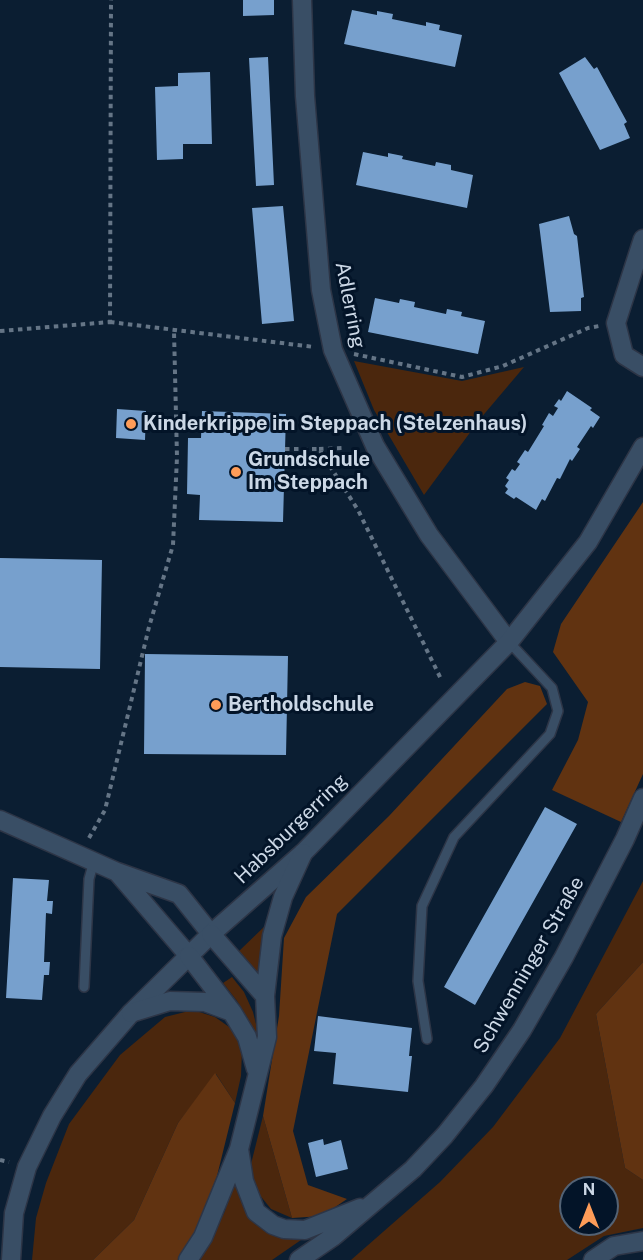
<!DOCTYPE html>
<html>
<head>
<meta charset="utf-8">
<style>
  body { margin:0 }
  #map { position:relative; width:643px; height:1260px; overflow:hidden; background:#0b1e32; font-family:"Public Sans",sans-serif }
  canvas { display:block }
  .north { position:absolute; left:559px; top:1176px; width:60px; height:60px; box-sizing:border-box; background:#031428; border:2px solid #536274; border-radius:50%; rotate:0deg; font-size:16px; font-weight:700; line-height:24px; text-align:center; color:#ccd8e6 }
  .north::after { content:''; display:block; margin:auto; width:21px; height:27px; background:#fe9c58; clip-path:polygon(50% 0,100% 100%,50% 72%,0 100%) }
</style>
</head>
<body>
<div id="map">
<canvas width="643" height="1260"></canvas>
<div class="north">N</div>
</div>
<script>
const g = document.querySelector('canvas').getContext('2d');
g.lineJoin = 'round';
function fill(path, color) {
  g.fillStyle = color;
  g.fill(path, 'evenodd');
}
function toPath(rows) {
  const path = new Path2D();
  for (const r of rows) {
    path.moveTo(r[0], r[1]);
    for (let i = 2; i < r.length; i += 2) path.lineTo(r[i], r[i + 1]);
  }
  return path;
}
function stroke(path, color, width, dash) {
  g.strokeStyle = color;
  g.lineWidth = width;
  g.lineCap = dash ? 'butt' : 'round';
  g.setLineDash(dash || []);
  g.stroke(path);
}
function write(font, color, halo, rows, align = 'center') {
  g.font = font + ' "Public Sans",sans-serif';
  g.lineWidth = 6;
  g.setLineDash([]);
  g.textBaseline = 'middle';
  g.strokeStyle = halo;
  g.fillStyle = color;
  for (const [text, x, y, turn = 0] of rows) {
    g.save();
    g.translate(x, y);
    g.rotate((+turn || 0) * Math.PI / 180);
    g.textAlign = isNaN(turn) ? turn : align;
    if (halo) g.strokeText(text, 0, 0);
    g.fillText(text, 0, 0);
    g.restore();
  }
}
fill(toPath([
  [354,361,462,381,524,367,480,419,424,495,374,410],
  [643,881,643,962,596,1014,625,1168,643,1180,643,1228,604,1236,567,1260,351,1260,440,1182,493,1127,560,1038],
  [571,1188,607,1188,607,1224,571,1224],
  [266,925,258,974,238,952],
  [232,977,244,992,253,1012,258,1032,254,1036,248,1019,237,1001,223,983],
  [193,1010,215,1017,232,1029,242,1050,241,1076,235,1103,216,1074,178,1123,134,1220,93,1260,32,1260,36,1218,46,1183,69,1124,120,1055,165,1017],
  [263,1116,292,1218,271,1209,258,1193,253,1181,251,1164],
  [234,1178,244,1205,300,1237,301,1240,272,1260,200,1260,225,1211]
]), '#4b270d');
fill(toPath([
  [643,502,643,774,621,822,552,790,578,740,588,702,553,652,561,624],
  [525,682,540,686,547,704,337,914,293,1131,308,1185,347,1199,322,1216,292,1218,263,1116,279,1016,284,938,306,897,389,816,507,689],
  [643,962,643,1180,625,1168,596,1014],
  [215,1073,235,1103,217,1176,191,1243,179,1260,93,1260,134,1220,178,1123]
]), '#613311');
fill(toPath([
  [243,0,274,0,274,15,243,16],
  [352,10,377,15,377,11,393,14,392,19,426,26,426,22,440,25,439,30,462,35,455,67,344,44],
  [268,57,274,185,256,186,249,58],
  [585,57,594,69,597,67,627,122,624,124,630,138,600,150,559,73],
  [210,72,212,144,183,144,183,159,157,160,155,87,178,86,178,73],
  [363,152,388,157,388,153,403,156,402,159,435,166,436,162,451,165,451,170,473,175,467,208,356,185],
  [283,206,294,321,262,324,252,208],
  [569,216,574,234,577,236,584,297,581,298,581,311,550,312,539,224],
  [375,298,399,303,400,299,415,302,414,307,446,314,447,309,462,312,461,316,485,321,478,354,368,332],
  [567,391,592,408,590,410,600,417,593,428,591,426,577,447,580,449,572,461,570,459,560,479,557,478,545,501,542,499,536,510,516,497,514,499,505,493,508,489,505,486,509,480,506,478,512,469,515,471,520,464,517,462,525,450,528,452,544,426,542,425,549,413,553,416,558,408,554,406,559,399,561,401],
  [117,409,146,411,145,440,116,438],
  [202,411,286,414,283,522,199,520,200,495,187,494,188,438,201,438],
  [0,558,102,560,100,669,0,667],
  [145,654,288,656,286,755,144,754],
  [545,807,577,824,475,1005,444,987],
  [13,878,49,880,47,901,53,901,52,914,46,913,44,962,50,962,49,975,44,975,42,1000,6,998],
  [318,1016,412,1028,409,1056,412,1056,408,1092,333,1084,336,1053,314,1051],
  [323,1139,324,1145,341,1140,348,1169,316,1177,308,1143]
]), '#77a0cd');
const service = toPath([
  [84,987,89,879,94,861],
  [427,1039,418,981,422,906,454,837,550,734,558,711,552,688,509,642]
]);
const minor = toPath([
  [302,0,305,96,321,290,333,350,375,446,429,535,509,642],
  [643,239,616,323,624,355,643,367],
  [0,820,117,872,179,894,211,934],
  [117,872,189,956],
  [593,1260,614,1246,643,1241]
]);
const tertiary = toPath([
  [11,1260,14,1213,27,1167,52,1116,78,1074,131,1013,211,934,303,853,509,642,588,542,643,447]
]);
const secondary = toPath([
  [211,934,265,996],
  [189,956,232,1012,247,1037,256,1069],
  [131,1013,170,1001,205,1002,232,1012],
  [239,1149,244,1181,256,1212,273,1225,284,1229,305,1230,360,1208],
  [188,1260,203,1237,239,1149,267,1037,265,996,272,936,283,897,303,853],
  [299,1260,334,1236,413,1169,445,1135,484,1086,522,1030,564,957,625,839,643,798]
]);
stroke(service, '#2d3546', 12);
stroke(minor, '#2d3546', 21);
stroke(tertiary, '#2d3546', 21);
stroke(secondary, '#2d3546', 21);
stroke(toPath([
  [110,322,314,347],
  [0,331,110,322,111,0],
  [354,354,462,377,503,366,588,328,599,326],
  [285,449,319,449,358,510,442,681],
  [319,449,343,448],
  [89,838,105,810,149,627,173,545,177,457,174,331],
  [0,1160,9,1162]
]), '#657586', 4, [4.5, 4.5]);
stroke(service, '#394e65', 9);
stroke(minor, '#394e65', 18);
stroke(tertiary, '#394e65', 18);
stroke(secondary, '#394e65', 18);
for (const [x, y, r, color] of [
  [131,424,6,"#fe9c58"],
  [236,472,6,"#fe9c58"],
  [216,705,6,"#fe9c58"]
]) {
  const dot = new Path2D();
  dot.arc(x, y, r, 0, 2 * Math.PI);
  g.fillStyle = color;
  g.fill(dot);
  stroke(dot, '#031428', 2);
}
write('20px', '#ccd8e6', '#031428', [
  ["Adlerring",350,305,79],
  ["Habsburgerring",291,829,-44],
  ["Schwenninger Straße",529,965,-60]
]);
write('bold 20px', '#ccd8e6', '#031428', [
  ["Kinderkrippe im Steppach (Stelzenhaus)",143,424],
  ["Grundschule",248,460],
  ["Im Steppach",248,483],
  ["Bertholdschule",228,705]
], 'left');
</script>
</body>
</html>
